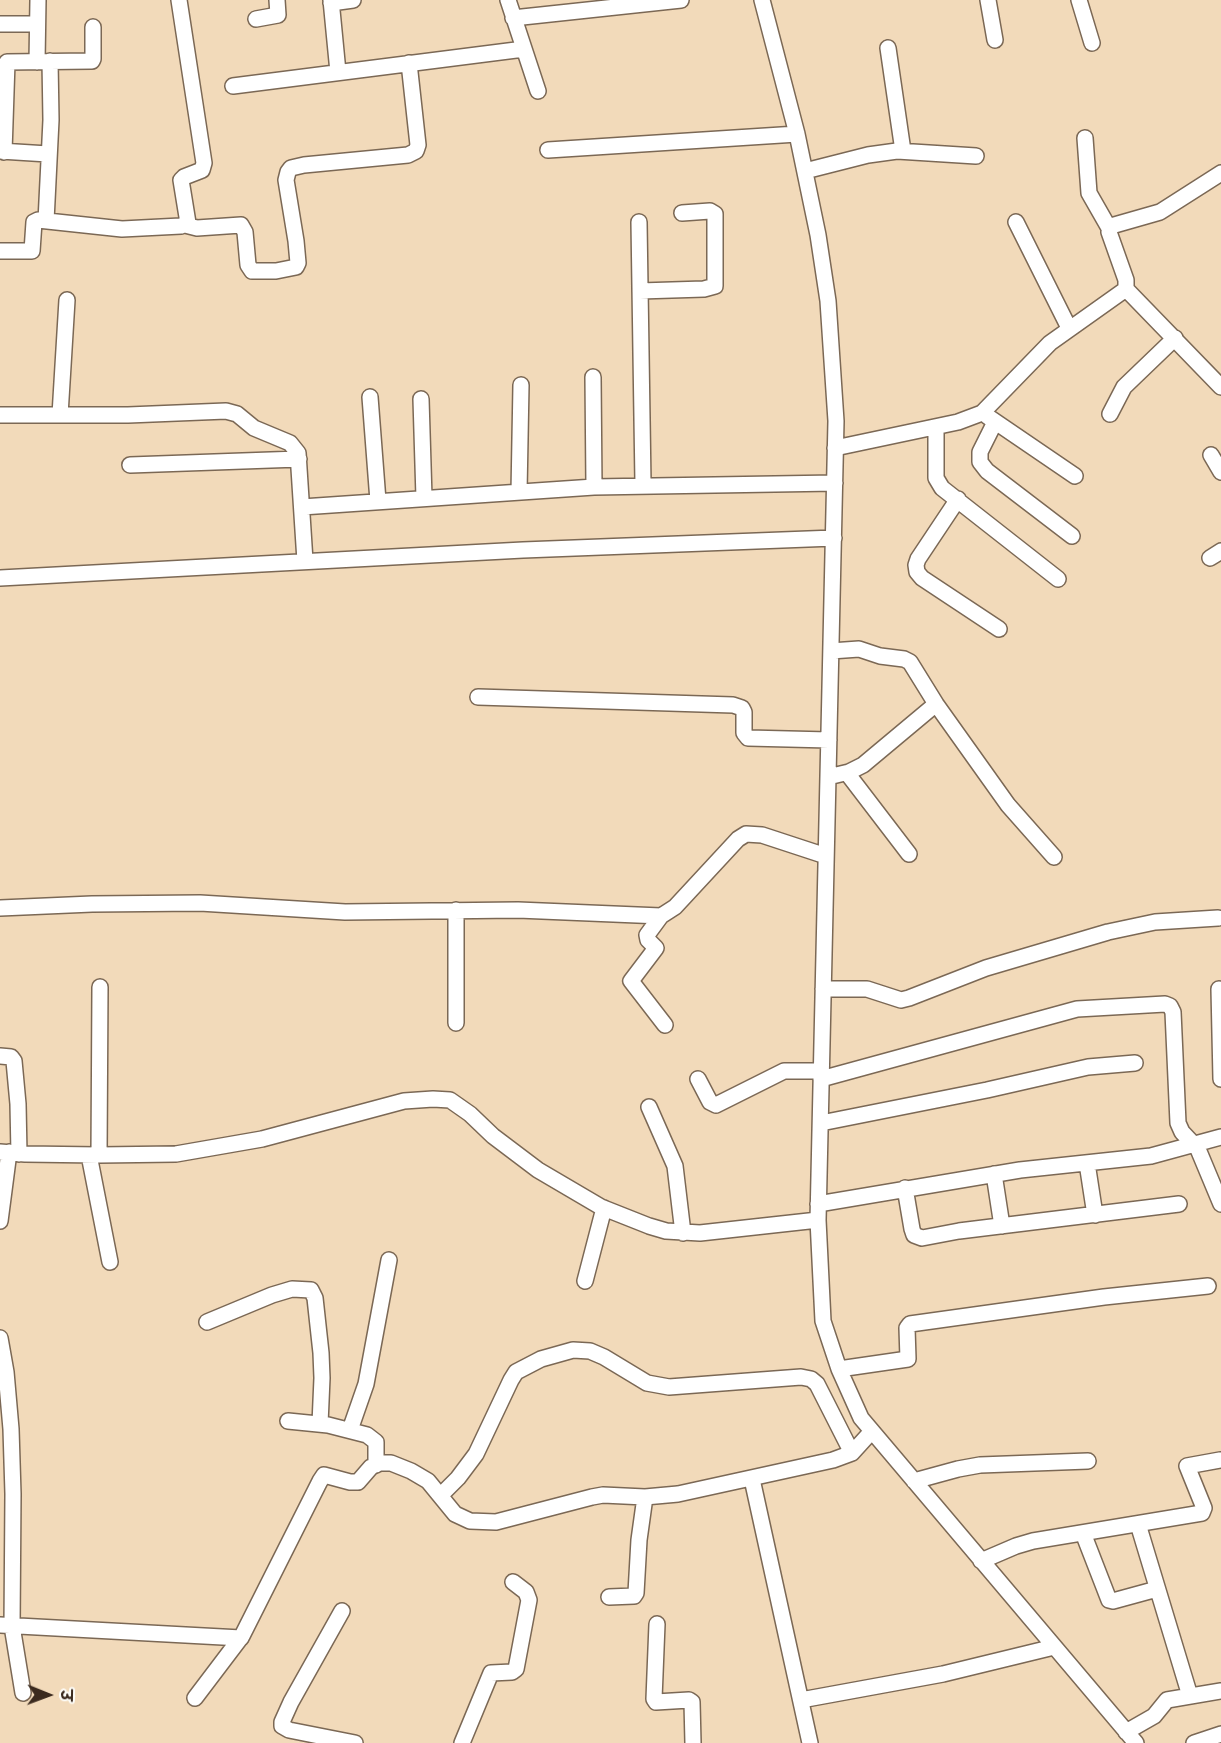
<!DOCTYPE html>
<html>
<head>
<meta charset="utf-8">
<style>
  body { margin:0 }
  #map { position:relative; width:1221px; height:1743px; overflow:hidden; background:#f2daba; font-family:Caveat,"Playpen Sans Deva",sans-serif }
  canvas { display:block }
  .north { position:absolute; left:18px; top:1665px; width:60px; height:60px; -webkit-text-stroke:4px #fdfcf7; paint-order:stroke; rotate:91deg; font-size:16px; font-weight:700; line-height:24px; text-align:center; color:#3b2a1e }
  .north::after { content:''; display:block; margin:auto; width:21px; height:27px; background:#3b2a1e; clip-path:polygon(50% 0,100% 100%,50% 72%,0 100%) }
</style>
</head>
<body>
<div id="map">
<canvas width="1221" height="1743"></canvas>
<div class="north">उ</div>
</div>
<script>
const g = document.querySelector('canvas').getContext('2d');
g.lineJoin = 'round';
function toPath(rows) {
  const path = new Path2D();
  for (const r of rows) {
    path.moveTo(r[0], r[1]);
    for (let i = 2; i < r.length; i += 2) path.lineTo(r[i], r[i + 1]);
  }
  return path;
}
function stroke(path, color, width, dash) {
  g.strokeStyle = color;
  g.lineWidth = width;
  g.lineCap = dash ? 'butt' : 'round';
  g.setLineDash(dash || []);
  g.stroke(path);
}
const minor = toPath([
  [331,0,338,72],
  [508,0,538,91],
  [762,0,797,134,818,235,828,301,836,421,818,1220,823,1321,839,1369,861,1418,1136,1743],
  [988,0,995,40],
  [1079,0,1092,43],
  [331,3,353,0],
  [513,18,681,0],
  [256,19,278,15,277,0],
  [0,24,37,24],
  [888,48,903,151],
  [37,62,38,0],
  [233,86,524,49],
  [1085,138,1089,193,1109,228],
  [548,150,797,134],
  [0,151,48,154],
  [4,152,7,62,92,61,93,59,93,27],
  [805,171,868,155,897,151,976,156],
  [46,221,51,120,50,61],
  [639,222,643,484],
  [1016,222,1069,328],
  [185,225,197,228,241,225,245,232,248,265,252,271,276,271,296,267,298,263,296,241,286,180,288,172,291,168,304,165,408,155,416,151,418,145,409,63],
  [0,251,32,251,34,222,38,220,122,229,181,226,188,223,181,180,184,177,202,170,204,163,179,0],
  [1126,289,1221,387],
  [640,291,704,289,715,286,715,214,710,211,682,213],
  [593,377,594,487],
  [370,397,378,501],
  [421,399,424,498],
  [1110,414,1124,387,1175,338],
  [0,415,128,415,226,411,237,414,254,428,290,443,298,453,305,561],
  [60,415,67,300],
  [987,416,1075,476],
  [995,422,980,452,980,462,987,471,1072,536],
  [936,427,936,478,942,488,1058,579],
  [835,448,958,422,982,413,1050,343,1126,289,1126,280,1109,232,1111,226,1160,212,1221,173],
  [1211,455,1221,472],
  [130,465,299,459],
  [519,492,521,385],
  [958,499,918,559,916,565,917,572,922,578,999,629],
  [302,507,594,487,835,483],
  [1210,558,1221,551],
  [0,578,523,550,834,538],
  [831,651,859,649,880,656,904,659,910,662,936,704,1008,805,1054,857],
  [478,697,733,705,742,708,744,712,744,733,748,738,829,740],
  [847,773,909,854],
  [828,777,849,772,863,765,936,704],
  [0,908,92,904,200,903,345,912,518,910,661,916,675,907,738,839,746,834,762,835,826,856],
  [456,910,456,1023],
  [661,916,647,935,648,940,656,948,631,981,665,1025],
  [823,989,867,989,901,1000,909,998,986,968,1108,932,1155,922,1218,918],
  [1219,989,1221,1079],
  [0,1056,11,1057,14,1061,18,1104,19,1154],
  [698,1079,710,1102,716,1105,784,1071,821,1071],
  [821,1079,1077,1009,1165,1004,1170,1006,1173,1012,1178,1123,1182,1132,1198,1149,1221,1204],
  [649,1107,675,1166,683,1233],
  [821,1123,987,1090,1088,1067,1135,1063],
  [0,1152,25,1154,99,1155,176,1154,262,1139,404,1101,433,1099,450,1100,470,1114,493,1136,538,1170,601,1207,649,1226,666,1231,700,1233,818,1220],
  [89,1155,110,1262],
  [99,1155,100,987],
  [1087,1163,1095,1215],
  [994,1174,1002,1226],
  [905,1188,912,1229,914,1235,922,1238,959,1231,1179,1204],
  [818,1204,1020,1170,1151,1156,1221,1137],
  [0,1221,9,1152],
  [585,1281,604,1208],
  [207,1322,272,1295,292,1289,311,1290,315,1298,321,1353,322,1378,320,1424],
  [0,1338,6,1372,11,1429,13,1494,12,1626,23,1693],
  [839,1369,908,1359,907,1328,910,1324,1104,1297,1208,1286],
  [288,1421,328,1425,367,1435,376,1442,376,1465],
  [350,1430,366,1384,389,1260],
  [752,1479,810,1743],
  [914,1481,958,1469,980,1465,1088,1461],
  [441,1495,458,1478,476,1454,511,1380,516,1372,541,1359,573,1350,590,1351,604,1357,647,1383,669,1387,801,1377,811,1379,817,1384,852,1453],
  [1138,1524,1190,1696],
  [1083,1533,1109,1600,1113,1601,1157,1589],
  [981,1561,1016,1546,1033,1541,1202,1513,1204,1508,1187,1466,1220,1460],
  [609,1597,634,1596,636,1593,639,1540,645,1497],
  [342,1611,291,1702,282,1722,282,1726,289,1730,355,1743],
  [657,1624,654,1699,656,1702,689,1700,692,1702,693,1743],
  [0,1625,241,1638],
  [195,1698,242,1636,320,1481,324,1475,350,1482,358,1482,371,1467,380,1463,391,1463,411,1471,428,1481,455,1514,470,1521,496,1522,592,1497,603,1495,645,1497,678,1494,833,1460,852,1453,872,1431],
  [801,1700,943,1674,1054,1647],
  [1126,1732,1154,1716,1167,1700,1221,1691],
  [462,1743,491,1673,512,1672,516,1669,529,1600,526,1592,513,1582],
  [1194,1743,1221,1734]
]);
stroke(minor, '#7b6855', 18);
stroke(minor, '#fff', 15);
</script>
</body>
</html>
